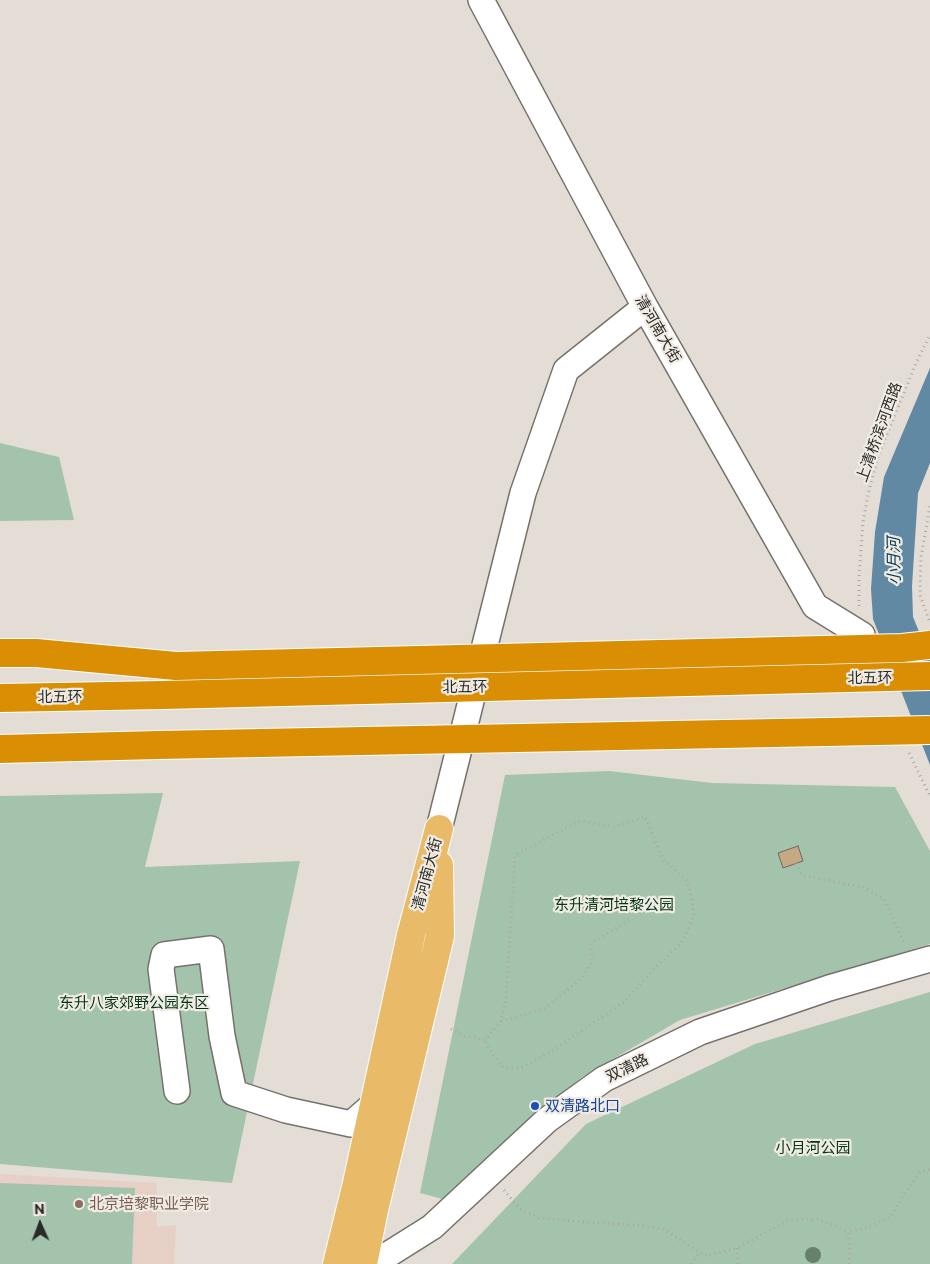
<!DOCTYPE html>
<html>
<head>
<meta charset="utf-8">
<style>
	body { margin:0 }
	#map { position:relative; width:930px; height:1264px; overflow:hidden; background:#e3ddd6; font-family:Commissioner,sans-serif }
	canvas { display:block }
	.north { position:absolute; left:15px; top:1199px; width:50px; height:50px; -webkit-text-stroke:4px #f0ebe3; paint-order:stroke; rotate:358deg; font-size:14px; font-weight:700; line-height:20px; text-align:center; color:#2c2a28 }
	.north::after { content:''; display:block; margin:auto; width:18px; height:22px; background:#2c2a28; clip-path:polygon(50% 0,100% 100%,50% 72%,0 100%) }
</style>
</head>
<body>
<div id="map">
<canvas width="930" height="1264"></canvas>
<div class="north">N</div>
</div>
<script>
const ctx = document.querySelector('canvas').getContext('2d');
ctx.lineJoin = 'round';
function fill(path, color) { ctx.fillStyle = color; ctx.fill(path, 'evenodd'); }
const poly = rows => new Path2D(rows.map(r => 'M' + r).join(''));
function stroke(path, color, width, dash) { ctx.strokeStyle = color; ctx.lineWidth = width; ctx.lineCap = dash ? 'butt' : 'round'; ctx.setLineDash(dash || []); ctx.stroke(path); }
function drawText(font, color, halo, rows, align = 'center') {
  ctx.font = font + ' Commissioner,"Noto Sans SC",sans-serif'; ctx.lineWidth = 4.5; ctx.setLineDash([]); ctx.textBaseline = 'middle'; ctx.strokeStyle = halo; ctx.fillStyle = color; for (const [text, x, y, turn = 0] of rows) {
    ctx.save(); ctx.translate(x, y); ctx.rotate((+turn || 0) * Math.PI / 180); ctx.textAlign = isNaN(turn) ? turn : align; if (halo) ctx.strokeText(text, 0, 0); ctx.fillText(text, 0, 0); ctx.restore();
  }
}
fill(poly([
	[0,1174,157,1183,157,1227,176,1225,174,1264,0,1264]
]), '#e6cfc4');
fill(poly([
	[0,443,59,457,74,520,0,521],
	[609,771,712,783,895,787,930,851,930,944,680,1020,582,1077,446,1200,420,1193,505,775],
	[163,793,145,867,300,861,232,1183,0,1164,0,796],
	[930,992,930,1264,452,1264,586,1124,755,1044],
	[0,1183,135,1188,132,1264,0,1264]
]), '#a4c3ac');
fill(poly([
	[930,368,930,463,918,493,912,586,913,617,930,658,930,765,873,619,871,589,875,532,884,477]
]), '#6189a4');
const building = poly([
	[798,846,803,861,783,868,778,853,798,846]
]);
fill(building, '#c5a984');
stroke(building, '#6d6862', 1);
const minor = poly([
	[481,0,645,307,815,606,862,635],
	[439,829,523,493,566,370,645,307],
	[177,1091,161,969,164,955,211,949,222,1036,234,1093,286,1110,351,1124,374,1104],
	[373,1264,432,1227,547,1120,604,1079,700,1032,829,988,930,959]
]);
const major = poly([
	[337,1264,357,1183,411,935,439,829],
	[363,1264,374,1210,440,936,439,865]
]);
const highway = poly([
	[0,653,36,653],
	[0,698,164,695],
	[0,749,158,745]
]);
stroke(minor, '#76726b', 28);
stroke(major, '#fff', 30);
stroke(highway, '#fff', 30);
stroke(poly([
	[859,606,859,577,863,522,869,490,878,457,916,363,930,335],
	[929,620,920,595,921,557,930,506],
	[909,753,930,796],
	[795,864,804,876,863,887,884,899,904,942],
	[501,1021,544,1009,581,979,592,962,591,943,630,920],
	[451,1029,465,1036,485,1040,501,1021,506,999,515,855,580,821,615,827,645,817,663,859,687,881,692,899,694,915,683,941,653,970,624,1002,554,1050,521,1068,504,1068,490,1050,485,1040],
	[504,1190,520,1209,539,1218,583,1222,638,1225,665,1230,706,1256,737,1248,789,1220,819,1219,848,1232],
	[737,1248,738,1264],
	[691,1264,700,1252],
	[849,1264,850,1251,848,1232,866,1228,891,1217,904,1194,920,1172,930,1169]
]), '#aca7a2', 3, [1, 4]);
stroke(minor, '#fff', 25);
stroke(major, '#e9bb68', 28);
stroke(highway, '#da8e04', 28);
const highwayBridge = poly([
	[36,653,176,666,902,648,930,645],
	[164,695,930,676],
	[158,745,930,730]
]);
stroke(highwayBridge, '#fff', 30, []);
stroke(highwayBridge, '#da8e04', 28);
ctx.fillStyle = '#67806e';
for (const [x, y] of [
	[813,1255]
]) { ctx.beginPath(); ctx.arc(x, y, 8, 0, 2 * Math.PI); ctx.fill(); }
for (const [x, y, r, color] of [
	[535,1106,5,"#1a4fb4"],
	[79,1204,5,"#8d6e63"]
]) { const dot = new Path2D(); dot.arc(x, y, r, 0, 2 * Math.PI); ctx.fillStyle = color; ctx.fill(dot); stroke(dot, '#f0ebe3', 2); }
drawText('15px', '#2c2a28', '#f0ebe3', [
	["清河南大街",658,329,60],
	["上清桥滨河西路",879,432,-70],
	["北五环",870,678,-1],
	["北五环",465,687,-1],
	["北五环",60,697,-1],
	["清河南大街",427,874,-75],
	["双清路",627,1068,-26]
]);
drawText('15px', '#023418', '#f0ebe3', [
	["东升清河培黎公园",614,905],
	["东升八家郊野公园东区",134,1003],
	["小月河公园",813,1148]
]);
drawText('15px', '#164399', '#f0ebe3', [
	["双清路北口",545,1106]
], 'left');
drawText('15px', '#785e54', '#f0ebe3', [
	["北京培黎职业学院",89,1204]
], 'left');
drawText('italic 16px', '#003854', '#f0ebe3', [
	["小月河",894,561,-91]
]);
</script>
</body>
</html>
